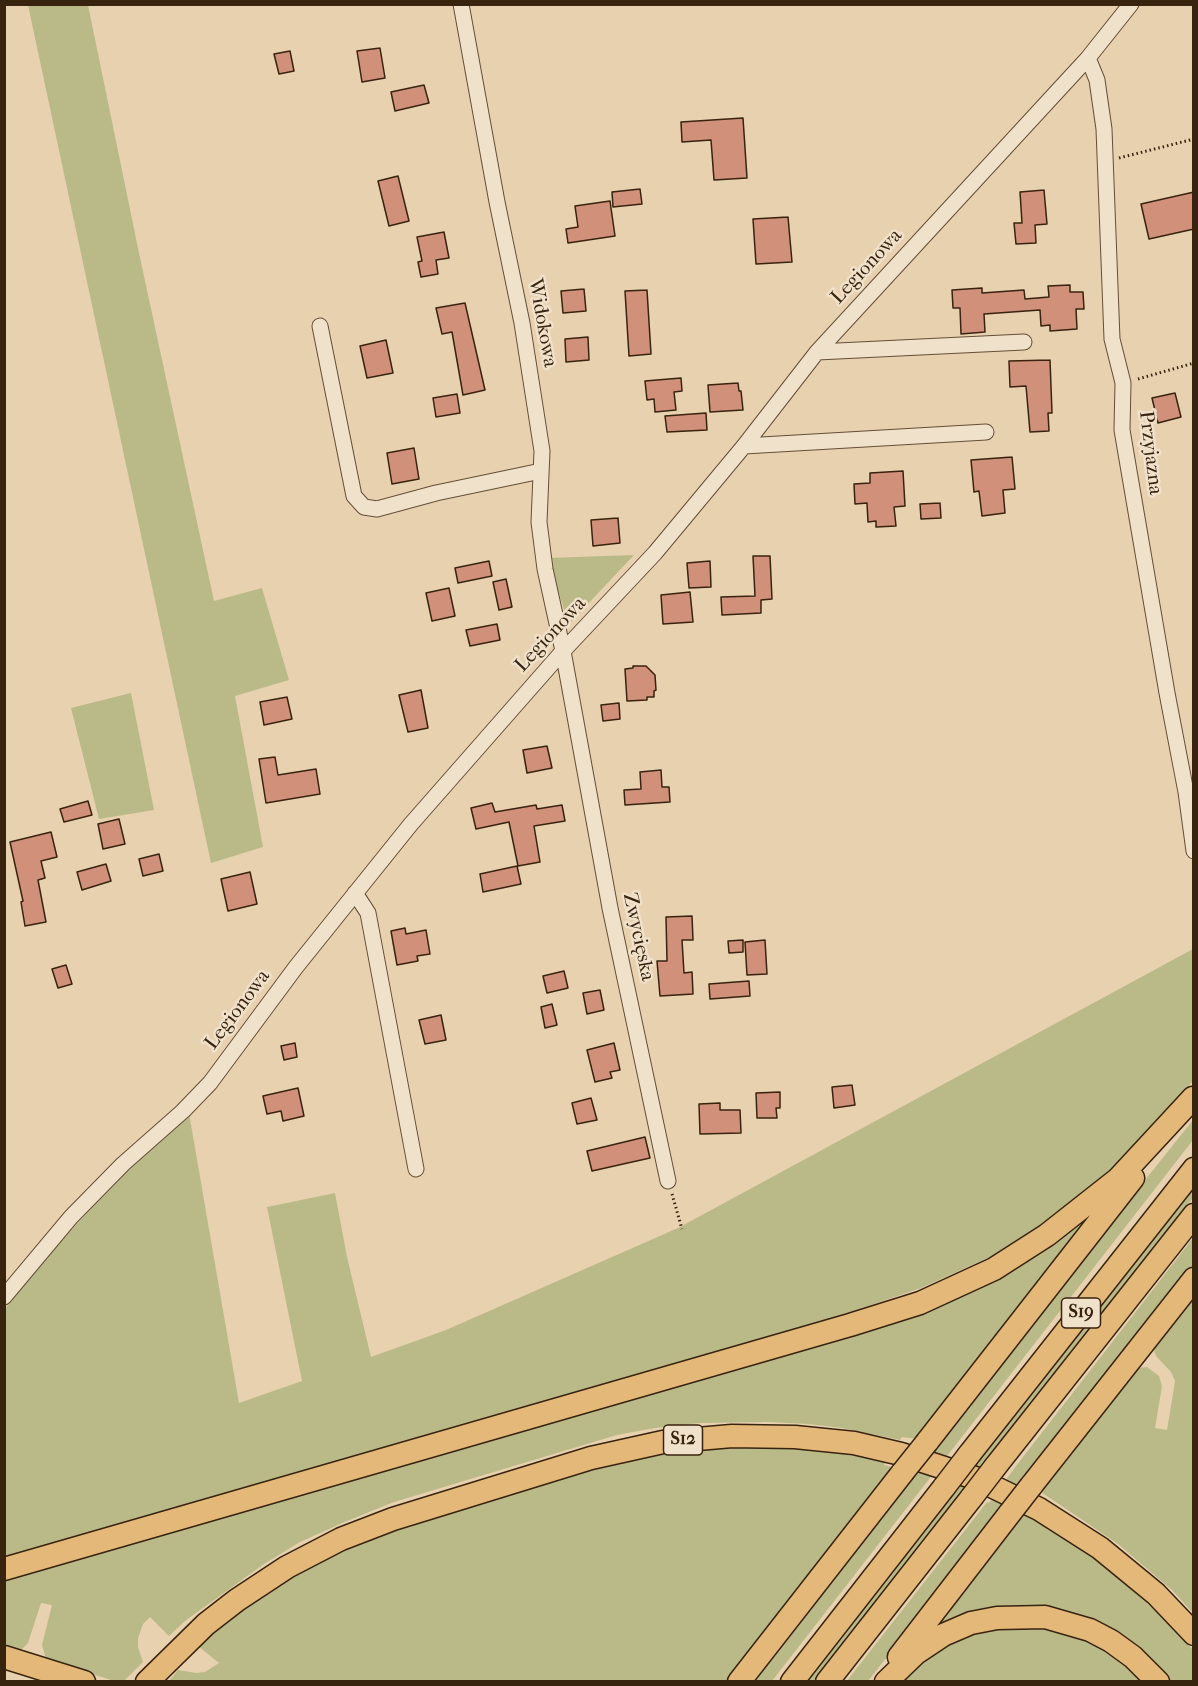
<!DOCTYPE html>
<html>
<head>
<meta charset="utf-8">
<style>
	body { margin:0 }
	#map { position:relative; width:1198px; height:1686px; overflow:hidden; background:#e8d1af; font-family:"IM FELL French Canon",serif }
	canvas { display:block }
	.frame { position:absolute; inset:0; border:6px solid #38230e; pointer-events:none }
</style>
</head>
<body>
<div id="map">
<canvas width="1198" height="1686"></canvas>
<div class="frame"></div>
</div>
<script>
const ctx = document.querySelector('canvas').getContext('2d');
ctx.lineJoin = 'round';
function fill(path, color) { ctx.fillStyle = color; ctx.fill(path, 'evenodd'); }
const poly = rows => new Path2D(rows.map(r => 'M' + r).join(''));
function stroke(path, color, width, dash) { ctx.strokeStyle = color; ctx.lineWidth = width; ctx.lineCap = dash ? 'butt' : 'round'; ctx.setLineDash(dash || []); ctx.stroke(path); }
function drawText(font, color, halo, rows, align = 'center') {
  ctx.font = font + ' "IM FELL French Canon",serif'; ctx.lineWidth = 5; ctx.setLineDash([]); ctx.textBaseline = 'middle'; ctx.strokeStyle = halo; ctx.fillStyle = color; for (const [text, x, y, turn = 0] of rows) {
    ctx.save(); ctx.translate(x, y); ctx.rotate((+turn || 0) * Math.PI / 180); ctx.textAlign = isNaN(turn) ? turn : align; if (halo) ctx.strokeText(text, 0, 0); ctx.fillText(text, 0, 0); ctx.restore();
  }
}
fill(poly([
	[28,5,88,5,139,253,214,601,262,588,289,680,235,696,263,847,211,863],
	[634,555,569,624,547,558],
	[131,693,154,810,99,819,71,708],
	[1193,949,1193,1081,1117,1164,1052,1217,992,1256,921,1288,830,1319,705,1356,466,1423,72,1540,5,1557,4,1310,41,1263,119,1178,189,1113,239,1403,302,1381,267,1207,335,1193,347,1257,371,1357,446,1330,678,1228],
	[1193,1120,1193,1140,772,1681,747,1682,896,1492],
	[1193,1181,1193,1198,1163,1237,1071,1351,995,1452,813,1681,803,1682],
	[1102,1206,918,1439,902,1437,900,1440,842,1428,808,1424,769,1422,699,1423,655,1428,617,1435,394,1502,347,1521,300,1542,264,1564,185,1621,169,1636,150,1617,143,1624,138,1638,138,1647,143,1662,124,1681,114,1681,46,1659,42,1645,52,1605,41,1603,28,1643,22,1649,20,1650,5,1646,4,1574,868,1328],
	[1193,1238,1193,1266,1003,1509,868,1681,846,1682,987,1502,989,1503,1016,1466],
	[1193,1295,1193,1613,1172,1590,1118,1544,1041,1492,1137,1368,1147,1367,1159,1376,1162,1386,1155,1428,1167,1430,1175,1381,1171,1372,1156,1356,1153,1347],
	[777,1446,858,1454,885,1462,884,1465,896,1468,728,1681,168,1682,178,1670,196,1673,205,1672,219,1663,198,1646,218,1627,274,1587,339,1552,380,1535,483,1501,621,1461,659,1453,695,1449],
	[1025,1513,1100,1562,1166,1620,1193,1650,1193,1681,1165,1681,1099,1626,928,1631],
	[1024,1627,1060,1632,1092,1642,1120,1659,1144,1682,900,1682,916,1665,940,1650,962,1640,987,1630]
]), '#baba88');
const building = poly([
	[380,48,385,78,362,82,357,51,380,48],
	[290,51,294,71,279,74,274,54,290,51],
	[424,85,429,103,395,111,391,92,424,85],
	[743,118,747,178,714,180,711,140,682,142,681,122,743,118],
	[398,176,409,221,389,226,378,181,398,176],
	[640,189,642,204,613,207,612,192,640,189],
	[1044,190,1047,224,1035,225,1036,243,1016,244,1014,223,1022,223,1020,192,1044,190],
	[1194,192,1194,229,1149,239,1141,204,1194,192],
	[610,201,615,236,568,243,566,229,578,227,575,206,610,201],
	[788,217,792,262,756,264,753,219,788,217],
	[444,232,449,258,436,260,438,274,421,277,418,262,422,261,417,237,444,232],
	[1070,285,1070,292,1083,292,1084,309,1076,309,1077,329,1050,331,1050,325,1041,326,1040,310,984,314,985,332,961,334,960,308,953,308,952,290,982,288,982,293,1024,290,1025,299,1049,297,1048,286,1070,285],
	[584,289,586,311,563,313,561,291,584,289],
	[647,290,651,354,629,356,625,291,647,290],
	[465,303,485,390,463,395,452,332,442,334,436,308,465,303],
	[588,337,589,360,566,362,565,339,588,337],
	[386,340,393,373,367,378,360,346,386,340],
	[1050,360,1052,413,1048,413,1049,431,1030,432,1026,386,1010,387,1009,361,1050,360],
	[681,378,682,391,674,392,676,410,655,412,654,399,647,400,645,381,681,378],
	[738,383,739,391,741,391,743,410,710,412,708,385,738,383],
	[1175,393,1181,417,1158,423,1152,398,1175,393],
	[457,394,460,413,436,417,433,398,457,394],
	[706,413,707,430,667,432,665,416,706,413],
	[414,448,419,479,392,484,387,453,414,448],
	[1012,457,1015,489,1003,490,1005,513,982,516,979,491,974,492,971,460,1012,457],
	[903,471,905,506,894,507,896,526,876,527,876,521,868,522,867,503,855,504,854,484,870,483,870,473,903,471],
	[940,503,941,518,921,519,920,504,940,503],
	[618,518,620,543,593,546,591,520,618,518],
	[753,556,770,556,772,599,761,600,761,613,722,615,721,597,755,596,753,556],
	[489,561,492,576,458,583,455,568,489,561],
	[710,561,711,587,689,588,687,563,710,561],
	[506,579,512,607,499,610,493,582,506,579],
	[449,588,455,616,432,621,426,593,449,588],
	[690,592,693,622,663,624,661,595,690,592],
	[497,624,500,640,470,646,466,630,497,624],
	[633,666,646,666,655,675,656,690,654,691,654,697,647,697,647,700,627,701,625,669,633,668,633,666],
	[421,690,428,728,408,732,399,695,421,690],
	[287,697,292,719,264,725,260,702,287,697],
	[619,703,620,719,603,721,601,705,619,703],
	[547,746,552,768,527,773,523,750,547,746],
	[275,757,278,775,316,769,320,794,266,803,259,759,275,757],
	[661,770,662,787,669,787,670,802,625,805,624,790,641,789,640,772,661,770],
	[88,801,92,815,64,822,60,809,88,801],
	[492,803,495,812,536,805,537,809,562,805,565,821,534,826,540,862,518,866,509,822,476,829,471,808,492,803],
	[119,819,125,844,103,849,98,824,119,819],
	[51,832,57,857,41,861,45,878,38,880,46,922,25,926,21,902,23,901,10,842,51,832],
	[159,854,163,871,143,876,139,859,159,854],
	[106,864,111,881,82,890,77,872,106,864],
	[517,866,521,884,483,892,480,874,517,866],
	[250,872,257,904,228,911,221,879,250,872],
	[692,916,693,940,682,940,684,973,692,972,693,994,660,996,657,961,667,961,666,917,692,916],
	[405,928,406,934,426,930,430,954,417,956,418,961,397,965,391,931,405,928],
	[743,940,743,952,729,953,728,941,743,940],
	[765,940,767,974,747,975,745,942,765,940],
	[66,965,72,984,58,988,52,969,66,965],
	[564,971,568,988,547,993,543,976,564,971],
	[749,981,750,996,710,999,709,984,749,981],
	[600,990,604,1010,587,1014,583,993,600,990],
	[552,1004,557,1025,545,1028,541,1007,552,1004],
	[441,1015,446,1040,425,1044,419,1020,441,1015],
	[295,1043,297,1057,284,1060,281,1046,295,1043],
	[614,1043,620,1070,610,1072,612,1078,595,1082,587,1050,614,1043],
	[852,1085,855,1105,834,1108,832,1087,852,1085],
	[298,1088,304,1116,283,1121,281,1111,267,1114,263,1096,298,1088],
	[780,1092,780,1108,776,1108,777,1118,757,1118,756,1093,780,1092],
	[591,1098,597,1120,577,1124,572,1103,591,1098],
	[720,1103,720,1110,740,1110,741,1133,700,1134,699,1104,720,1103],
	[645,1137,650,1158,592,1171,587,1151,645,1137]
]);
fill(building, '#d1907a');
stroke(building, '#38230e', 1.5);
const minor = poly([
	[461,4,497,202,522,323,542,451,539,522,545,569,563,651,610,908,668,1181],
	[1088,58,1097,80,1104,129,1112,339,1123,383,1122,430,1167,693,1186,792,1194,851],
	[320,326,354,496,364,507,377,509,436,493,541,471],
	[817,352,1024,342],
	[744,446,986,432],
	[355,893,368,913,416,1169],
	[4,1297,71,1217,123,1164,183,1111,210,1083,296,967,411,824,563,651,655,553,744,446,817,352,1088,58,1131,4]
]);
const highway = poly([
	[927,1442,1133,1178],
	[968,1456,1194,1169],
	[995,1467,1194,1215],
	[1031,1486,1194,1279],
	[4,1569,850,1325,920,1303,994,1269,1047,1235,1118,1179,1193,1098],
	[4,1657,84,1682],
	[899,1657,1010,1513],
	[147,1682,206,1624,237,1600,287,1567,341,1539,393,1519,591,1458,663,1442,732,1436,795,1437,854,1443,901,1454,975,1478,1039,1509,1100,1548,1156,1594,1194,1634],
	[739,1682,903,1472],
	[792,1682,945,1486],
	[827,1682,972,1497],
	[886,1682,916,1653,943,1635,971,1623,997,1618,1045,1617,1090,1630,1111,1641,1133,1657,1158,1682]
]);
stroke(minor, '#644e36', 17);
stroke(highway, '#38230e', 25);
stroke(poly([
	[1119,158,1194,139],
	[1138,379,1194,363],
	[672,1194,682,1229]
]), '#38230e', 3, [1.5, 3]);
stroke(minor, '#f0e1cb', 15);
stroke(highway, '#e4b878', 22);
const highwayBridge = poly([
	[903,1472,927,1442],
	[945,1486,968,1456],
	[972,1497,995,1467],
	[1010,1513,1031,1486]
]);
stroke(highwayBridge, '#38230e', 25, []);
stroke(highwayBridge, '#e4b878', 22);
for (const [x, y, w] of [
	[1081,1313,39],
	[683,1440,39]
]) { const box = new Path2D(); box.roundRect(x - w / 2, y - 15, w, 30, 4.5); ctx.fillStyle = '#f0e1cb'; ctx.fill(box); stroke(box, '#38230e', 1.5); }
drawText('bold 18px', '#38230e', null, [
	["S19",1081,1313],
	["S12",683,1440]
]);
drawText('20px', '#38230e', '#f0e1cb', [
	["Legionowa",867,267,-47],
	["Widokowa",542,323,80],
	["Przyjazna",1150,453,83],
	["Legionowa",551,635,-47],
	["Zwycięska",638,937,78],
	["Legionowa",238,1010,-53]
]);
</script>
</body>
</html>
